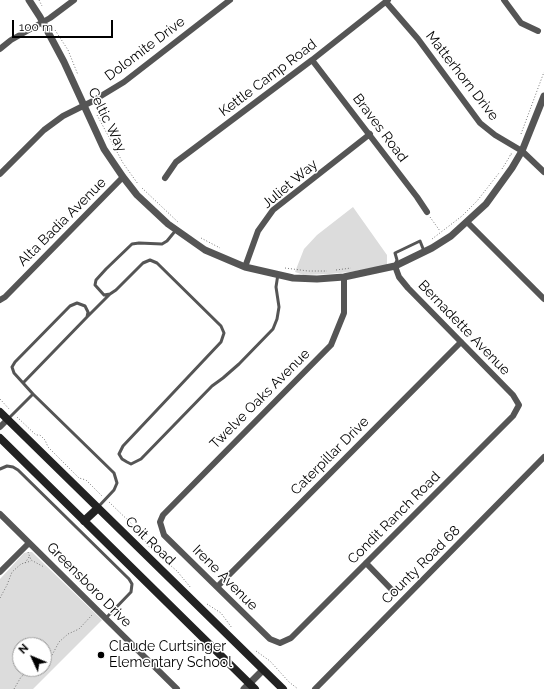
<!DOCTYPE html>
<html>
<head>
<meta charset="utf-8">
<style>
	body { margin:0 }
	#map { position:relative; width:544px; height:689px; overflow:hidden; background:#fff; font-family:Raleway,sans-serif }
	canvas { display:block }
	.north { position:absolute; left:12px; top:637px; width:40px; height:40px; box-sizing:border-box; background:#fff; border:1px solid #999; border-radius:50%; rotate:314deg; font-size:11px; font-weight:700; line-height:16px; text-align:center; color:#000 }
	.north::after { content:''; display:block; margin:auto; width:14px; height:18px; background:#000; clip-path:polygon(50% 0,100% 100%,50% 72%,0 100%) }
	.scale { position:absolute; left:12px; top:20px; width:101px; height:18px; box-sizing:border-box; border:2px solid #000; border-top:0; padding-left:5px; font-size:12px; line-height:14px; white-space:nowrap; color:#000; -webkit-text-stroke:3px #fff; paint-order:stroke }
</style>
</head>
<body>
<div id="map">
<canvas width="544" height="689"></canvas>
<div class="north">N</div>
<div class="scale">100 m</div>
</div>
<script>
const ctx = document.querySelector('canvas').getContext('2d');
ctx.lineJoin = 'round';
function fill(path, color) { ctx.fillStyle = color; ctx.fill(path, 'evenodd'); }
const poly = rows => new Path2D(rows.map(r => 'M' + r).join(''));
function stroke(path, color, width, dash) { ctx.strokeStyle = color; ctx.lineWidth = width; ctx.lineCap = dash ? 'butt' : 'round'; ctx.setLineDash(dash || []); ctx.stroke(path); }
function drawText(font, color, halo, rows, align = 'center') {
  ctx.font = font + ' Raleway,sans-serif'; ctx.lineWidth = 3; ctx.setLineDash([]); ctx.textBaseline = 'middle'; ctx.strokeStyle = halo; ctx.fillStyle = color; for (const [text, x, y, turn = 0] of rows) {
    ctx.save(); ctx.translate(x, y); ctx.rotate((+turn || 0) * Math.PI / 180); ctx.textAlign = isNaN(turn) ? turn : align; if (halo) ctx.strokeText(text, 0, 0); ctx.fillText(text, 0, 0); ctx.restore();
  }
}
fill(poly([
	[353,207,387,255,387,265,350,272,329,274,304,275,295,272,304,249,317,235],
	[29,552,32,552,102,620,33,689,0,689,0,579,24,553],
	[20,645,44,645,44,669,20,669]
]), '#dcdcdc');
stroke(poly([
	[39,0,42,6],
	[55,30,68,50,78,75],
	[97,115,123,163,138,184],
	[521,134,544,72],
	[502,169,510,156,510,154,512,154],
	[142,188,179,223],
	[430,217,440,231],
	[201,238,220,248],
	[432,239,462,216,477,201,499,173],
	[285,268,308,271,327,271],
	[336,270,351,268],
	[0,399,10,410],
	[17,417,36,435,40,435,45,440,48,447,79,478,86,480,102,496],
	[109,502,138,530,150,548,177,571,191,588],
	[28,552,31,560,44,567],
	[25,563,29,557],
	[0,598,7,585,12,572,21,564,31,561],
	[207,604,221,613,232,628],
	[256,651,270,661,289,682,298,689],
	[44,664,51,657,59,642,68,634,79,629,92,615],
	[14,689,21,677,28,671,33,669]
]), '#777', 1, [1, 2]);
stroke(poly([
	[176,230,167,241,162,244,139,243,132,244,106,269,96,280,95,285,104,295,110,294,116,290,143,263,150,260,157,263,221,326,224,333,221,342,123,446,119,454,122,459,127,462,131,464,141,459,212,386,223,378,239,364,273,329,277,319,279,307,276,287,278,274],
	[395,265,397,260,395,253,420,241,424,251],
	[87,317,110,294],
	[23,383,87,317,88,312,85,306,77,303,70,306,15,362,12,367,14,373,33,394],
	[8,419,33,394,114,473,117,483,114,490,99,506],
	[0,469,7,466,13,467,18,470,129,579,132,584,131,592,106,618]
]), '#555', 3);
stroke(poly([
	[504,0,521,23,538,31],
	[386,2,418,39,480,123,495,135,522,151,544,172],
	[0,49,11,40,50,18,74,0],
	[312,60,417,197,427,212],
	[0,174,44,130,63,116,91,102,124,82,230,0],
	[165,178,176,162,312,60,388,0],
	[467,222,544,299],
	[245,267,258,231,273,210,370,134],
	[344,277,344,313,331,345,163,515,160,522,164,535,270,639,280,643,291,638,513,416,519,405,513,395,408,288,399,277,395,266],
	[0,300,5,297,123,177],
	[0,427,8,419],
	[0,514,177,689],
	[366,563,393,591],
	[0,572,29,543],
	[217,587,461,342],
	[315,689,544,457]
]), '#555', 6);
stroke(poly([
	[29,0,40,17,64,62,104,149,123,177,137,195,168,224,205,250,245,267,293,278,317,279,344,277,395,266,432,248,451,236,486,204,512,168,522,151,544,96],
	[244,689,263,670]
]), '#555', 7);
stroke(poly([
	[0,412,283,689],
	[0,438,255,689],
	[84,521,98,508]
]), '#222', 8);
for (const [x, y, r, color] of [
	[101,655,4,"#000"]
]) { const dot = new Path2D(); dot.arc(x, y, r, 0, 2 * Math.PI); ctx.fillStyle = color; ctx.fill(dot); stroke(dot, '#fff', 1.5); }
drawText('14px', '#000', '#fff', [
	["Dolomite Drive",145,49,-37],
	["Matterhorn Drive",462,76,52],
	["Kettle Camp Road",268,78,-37],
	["Celtic Way",107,120,64],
	["Braves Road",380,128,53],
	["Juliet Way",290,184,-40],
	["Alta Badia Avenue",62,222,-45],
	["Bernadette Avenue",464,328,46],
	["Twelve Oaks Avenue",260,399,-45],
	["Caterpillar Drive",330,456,-45],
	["Condit Ranch Road",394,518,-45],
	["Coit Road",150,541,44],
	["County Road 68",421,565,-45],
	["Irene Avenue",225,578,45],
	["Greensboro Drive",89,585,45]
]);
drawText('14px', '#000', '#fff', [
	["Claude Curtsinger",109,647],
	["Elementary School",109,663]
], 'left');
</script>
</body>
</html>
